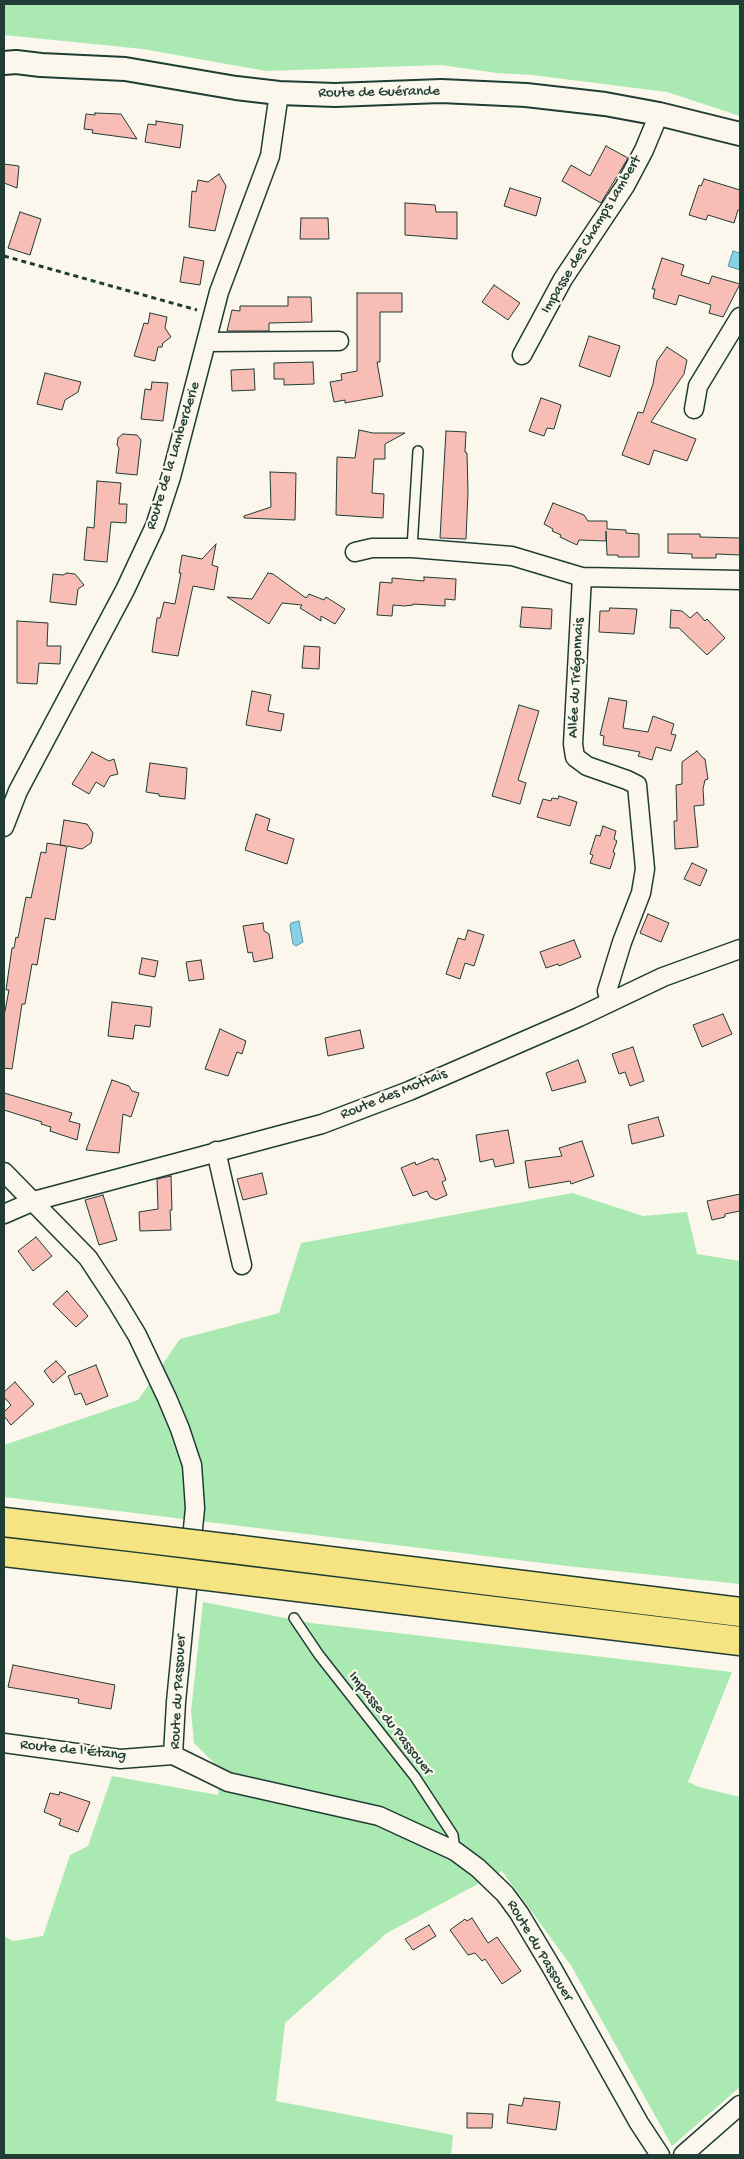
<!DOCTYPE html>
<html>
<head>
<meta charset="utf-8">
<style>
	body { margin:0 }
	#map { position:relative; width:744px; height:2159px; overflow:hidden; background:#fbf7ec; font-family:"Gochi Hand",sans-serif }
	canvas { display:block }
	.frame { position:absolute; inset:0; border:5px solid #1f3d34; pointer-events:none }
</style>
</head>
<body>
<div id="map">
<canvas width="744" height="2159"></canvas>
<div class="frame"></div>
</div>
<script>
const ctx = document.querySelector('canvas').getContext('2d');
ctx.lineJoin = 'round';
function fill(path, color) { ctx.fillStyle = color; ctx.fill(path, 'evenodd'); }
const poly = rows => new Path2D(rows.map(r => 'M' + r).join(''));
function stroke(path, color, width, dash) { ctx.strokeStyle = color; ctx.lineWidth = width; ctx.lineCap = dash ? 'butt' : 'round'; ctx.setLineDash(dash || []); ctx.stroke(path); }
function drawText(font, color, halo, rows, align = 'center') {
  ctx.font = font + ' "Gochi Hand",sans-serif'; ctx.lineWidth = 4.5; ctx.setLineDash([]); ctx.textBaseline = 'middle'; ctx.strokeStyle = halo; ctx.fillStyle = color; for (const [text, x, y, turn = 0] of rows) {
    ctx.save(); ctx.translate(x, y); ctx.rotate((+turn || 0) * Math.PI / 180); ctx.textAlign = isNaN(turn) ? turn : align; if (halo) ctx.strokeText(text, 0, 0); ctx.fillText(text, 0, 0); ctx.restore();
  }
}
fill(poly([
	[4,4,740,4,740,116,667,92,532,75,497,73,441,65,266,71,143,49,4,35],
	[572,1193,643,1216,687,1212,697,1254,740,1261,740,1584,567,1566,4,1497,4,1445,138,1400,180,1339,279,1313,301,1243],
	[203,1602,311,1623,732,1672,688,1782,699,1787,740,1797,740,2087,672,2146,572,1967,502,1871,387,1933,285,2023,276,2101,453,2135,451,2155,4,2155,4,1936,13,1941,43,1936,70,1855,88,1846,112,1776,218,1795,220,1769,194,1743,191,1711]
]), '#aaeab2');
const water = poly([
	[733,251,740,253,740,270,728,266,733,251],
	[299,921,303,942,296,946,293,944,290,926,291,923,299,921]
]);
fill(water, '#87d1e7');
stroke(water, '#5d969f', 1);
const building = poly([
	[95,113,121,114,137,139,92,133,93,130,84,129,86,114,95,115,95,113],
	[156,121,183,125,180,148,145,142,148,124,156,125,156,121],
	[606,146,628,158,601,203,562,181,571,165,590,176,606,146],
	[4,164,19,166,17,188,4,183,4,164],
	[219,174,226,186,215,231,189,227,192,191,196,192,198,180,208,182,219,174],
	[704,179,740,190,740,210,738,210,734,223,708,215,706,220,689,215,699,185,701,186,704,179],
	[510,188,541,198,536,216,504,206,510,188],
	[405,203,435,205,436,212,457,212,457,239,405,235,405,203],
	[20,212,41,219,30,255,8,248,20,212],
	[301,218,328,218,329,239,300,239,301,218],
	[184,257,204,261,200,285,180,282,184,257],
	[662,258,684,265,681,275,709,284,712,276,740,284,723,317,709,313,711,305,679,295,676,305,653,298,655,289,652,289,662,258],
	[494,285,520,303,508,320,482,302,494,285],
	[357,293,402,293,402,312,380,312,380,362,377,362,383,396,345,403,345,400,334,402,330,382,342,380,341,374,357,371,357,293],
	[288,297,311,297,312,322,269,323,269,331,227,331,232,310,240,311,240,306,288,306,288,297],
	[150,313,167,317,165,328,171,337,163,343,162,347,158,347,155,361,134,356,144,323,148,324,150,313],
	[589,336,620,346,610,377,579,366,589,336],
	[667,347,687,360,684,374,651,422,696,439,687,461,654,450,649,465,622,455,638,412,643,413,653,384,657,361,667,347],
	[313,362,314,384,284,385,284,379,274,379,274,363,313,362],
	[254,369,255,390,232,391,231,370,254,369],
	[45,373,81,382,78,392,65,400,62,410,37,404,45,373],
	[152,382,168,383,163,421,141,419,145,389,151,390,152,382],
	[541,398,561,405,554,429,547,428,544,436,529,431,541,398],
	[359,430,373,433,405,433,385,444,385,459,374,459,372,493,384,494,383,518,336,515,337,457,355,458,359,430],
	[446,431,466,432,465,452,467,453,468,492,466,539,440,538,446,431],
	[123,434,137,435,141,440,137,475,116,473,119,448,117,445,118,438,123,434],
	[270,472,296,473,295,520,244,518,244,516,271,507,270,472],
	[97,481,121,483,119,504,127,504,126,523,111,522,107,562,84,560,87,527,94,528,97,481],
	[553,503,584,515,588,521,607,521,607,529,626,530,626,533,639,534,639,557,618,557,618,555,607,555,606,531,606,541,579,540,577,545,560,537,561,535,552,531,553,529,544,524,553,503],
	[668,534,700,534,700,537,740,538,740,555,716,554,716,558,692,558,692,554,668,553,668,534],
	[216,544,212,565,218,567,214,590,193,586,178,656,152,652,157,618,160,618,164,602,175,604,181,573,179,573,182,555,202,559,216,544],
	[67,573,75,574,84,585,78,589,76,605,50,602,53,574,63,575,67,573],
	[268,573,273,574,306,598,309,594,324,600,326,597,345,609,335,624,321,616,321,621,300,608,302,605,282,603,269,624,227,597,252,599,268,573],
	[424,577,456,579,455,600,445,599,445,606,413,604,413,605,404,606,393,605,392,616,377,615,380,582,392,583,392,578,424,581,424,577],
	[522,607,552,609,551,629,520,627,522,607],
	[610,608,637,609,634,634,599,632,600,611,609,611,610,608],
	[671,610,682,611,690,618,697,612,705,621,707,619,725,638,707,655,679,628,670,628,671,610],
	[17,621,48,623,47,646,61,646,60,664,39,663,37,684,17,683,17,621],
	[304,646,320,647,319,669,302,668,304,646],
	[252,691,271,695,268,711,284,714,281,731,246,725,252,691],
	[609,698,627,701,623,728,648,732,653,716,674,724,671,734,676,735,671,751,656,747,652,760,638,756,640,752,603,745,604,736,600,735,609,698],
	[519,705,539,711,518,780,526,783,520,804,492,796,519,705],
	[697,751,703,758,705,759,708,779,705,780,703,789,704,805,694,806,698,847,675,849,674,821,677,821,676,785,682,784,682,762,697,751],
	[92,752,109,761,114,759,118,774,110,776,104,787,96,782,89,794,72,784,92,752],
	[150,763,187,768,185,799,159,796,159,794,146,792,150,763],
	[559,796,577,802,570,826,537,817,543,799,551,801,552,798,558,799,559,796],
	[256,814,270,819,267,830,294,839,287,864,245,850,256,814],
	[64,820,87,824,93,833,91,843,82,849,67,846,55,920,45,918,37,965,32,964,25,1004,22,1004,12,1069,4,1068,4,1016,9,990,6,990,12,948,14,948,16,937,18,938,26,897,31,898,41,852,46,853,47,843,66,846,60,845,64,820],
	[603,826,616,831,614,839,617,841,613,852,615,853,610,869,590,863,593,855,590,854,596,835,600,836,603,826],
	[692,863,707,870,700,886,684,879,692,863],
	[648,914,669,923,661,942,640,933,648,914],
	[263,923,264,931,269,934,273,958,254,962,252,952,248,953,243,926,263,923],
	[468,930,484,935,474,966,465,963,460,979,446,974,458,938,465,940,468,930],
	[574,940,581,957,559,966,558,964,546,968,540,952,574,940],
	[142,958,158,961,155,977,139,974,142,958],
	[201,960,204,979,189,981,186,962,201,960],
	[112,1002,152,1007,150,1027,135,1025,133,1039,108,1036,112,1002],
	[723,1014,732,1034,702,1047,693,1025,723,1014],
	[220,1029,246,1041,242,1054,237,1052,228,1076,205,1069,220,1029],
	[360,1030,364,1048,328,1056,325,1038,360,1030],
	[633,1047,644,1081,630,1086,625,1072,619,1074,612,1054,633,1047],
	[578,1060,586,1082,552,1091,546,1073,578,1060],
	[112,1080,129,1086,132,1091,139,1093,131,1117,123,1114,119,1153,86,1150,112,1080],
	[4,1093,72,1113,69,1121,80,1124,77,1140,50,1131,51,1127,41,1124,42,1122,4,1110,4,1093],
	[658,1117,664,1136,632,1144,628,1125,658,1117],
	[508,1130,514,1163,495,1167,493,1159,480,1162,476,1135,508,1130],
	[582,1141,594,1176,571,1184,570,1181,529,1188,525,1161,562,1156,559,1148,582,1141],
	[433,1158,434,1160,438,1159,446,1180,442,1182,447,1195,436,1200,430,1197,427,1191,413,1196,401,1168,415,1162,416,1165,433,1158],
	[262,1173,267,1194,243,1200,237,1179,262,1173],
	[171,1176,172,1210,170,1210,171,1230,140,1231,139,1212,158,1209,157,1179,171,1176],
	[740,1194,740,1211,725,1214,725,1217,712,1220,707,1201,740,1194],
	[103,1195,117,1240,99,1245,85,1200,103,1195],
	[36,1237,52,1256,33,1271,18,1251,36,1237],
	[67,1291,88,1316,76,1327,53,1304,67,1291],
	[56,1361,66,1372,53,1383,44,1371,56,1361],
	[96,1365,108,1396,86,1405,81,1393,75,1395,68,1376,96,1365],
	[15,1382,34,1404,11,1425,4,1416,4,1412,11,1405,4,1397,4,1392,15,1382],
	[13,1665,115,1685,111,1709,78,1703,79,1699,8,1687,13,1665],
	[60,1792,90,1802,78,1832,59,1825,61,1819,44,1812,50,1793,59,1795,60,1792],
	[472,1918,488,1943,497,1937,521,1971,502,1984,485,1959,482,1961,475,1953,468,1955,450,1930,465,1919,467,1921,472,1918],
	[429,1925,436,1936,413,1950,405,1939,429,1925],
	[524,2098,560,2102,556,2130,507,2123,509,2104,522,2106,524,2098],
	[467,2113,493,2114,492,2128,467,2128,467,2113]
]);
fill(building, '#f8bdb4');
stroke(building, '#1f3d34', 1);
const service = poly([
	[412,548,418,451],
	[294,1618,319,1655,415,1777,453,1835,455,1851]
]);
const minor = poly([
	[206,342,339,341],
	[522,355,563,279,625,186,644,150,659,114],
	[694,409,698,386,740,317],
	[355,552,372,548,412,548,512,556,582,577,740,580],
	[582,577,573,744,575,757,587,766,627,780,637,785,645,869,641,893,622,942,607,991,610,1002],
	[4,827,18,791,125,590,155,526,171,477,219,292,270,156,279,93],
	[216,1151,242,1265],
	[4,1172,88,1258,117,1302,137,1335,167,1398,180,1429,192,1465,195,1508,176,1702,173,1755],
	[4,1214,34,1201,322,1124,409,1091,579,1017,663,977,740,949],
	[4,1743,120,1759,173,1755],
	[173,1755,228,1782,379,1816,455,1851,478,1868,505,1894,519,1913,552,1968,639,2123,660,2155],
	[683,2155,740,2105]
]);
const tertiary = poly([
	[4,63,16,62,41,65,125,69,236,88,279,93,335,95,441,91,526,95,605,104,659,114,740,134]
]);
const trunk = poly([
	[4,1522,149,1539],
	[233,1549,740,1612],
	[4,1552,143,1568],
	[232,1579,740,1641]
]);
stroke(service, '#1f3d34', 12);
stroke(minor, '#1f3d34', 21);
stroke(tertiary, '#1f3d34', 26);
stroke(trunk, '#1f3d34', 31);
stroke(poly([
	[4,256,197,310]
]), '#1f3d34', 3, [5, 4]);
stroke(service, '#fbf7ec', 9);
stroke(minor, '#fbf7ec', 18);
stroke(tertiary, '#fbf7ec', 22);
stroke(trunk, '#f6e381', 28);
const trunkBridge = poly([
	[149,1539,233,1549],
	[143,1568,232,1579]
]);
stroke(trunkBridge, '#1f3d34', 31, []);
stroke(trunkBridge, '#f6e381', 28);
drawText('15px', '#1f3d34', '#fbf7ec', [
	["Route de Guérande",379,93,-1],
	["Impasse des Champs Lambert",592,235,-59],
	["Route de la Lamberderie",174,456,-73],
	["Allée du Trégonnais",577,678,-87],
	["Route des Mottais",394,1095,-22],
	["Route du Passouer",179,1692,-87],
	["Impasse du Passouer",390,1724,52],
	["Route de l'Étang",73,1751,6],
	["Route du Passouer",539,1951,59]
]);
</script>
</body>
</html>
